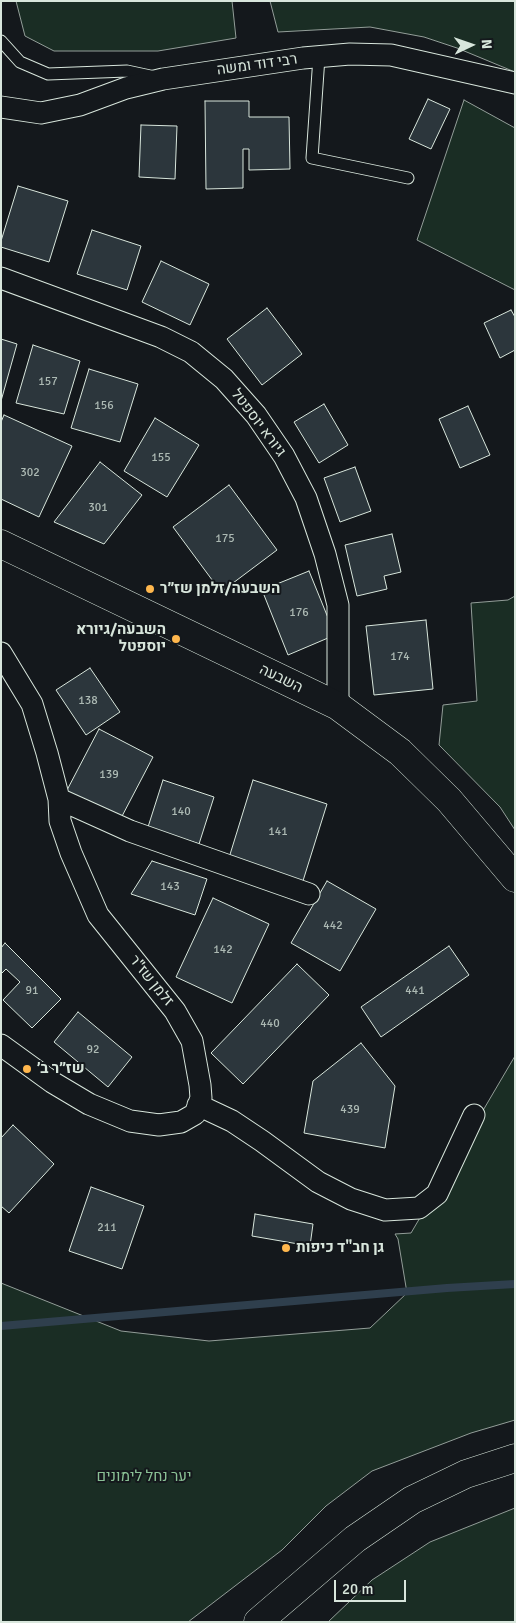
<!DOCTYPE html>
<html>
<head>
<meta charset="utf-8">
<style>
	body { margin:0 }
	#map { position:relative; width:516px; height:1623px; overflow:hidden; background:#14181c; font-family:Signika,sans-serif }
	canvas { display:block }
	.frame { position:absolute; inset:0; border:2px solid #d8e6dc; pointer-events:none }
	.north { position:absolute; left:446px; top:20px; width:50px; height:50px; -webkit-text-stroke:4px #14181c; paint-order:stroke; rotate:87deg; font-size:14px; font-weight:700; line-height:20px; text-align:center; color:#d8e6dc }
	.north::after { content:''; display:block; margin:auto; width:18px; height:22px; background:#d8e6dc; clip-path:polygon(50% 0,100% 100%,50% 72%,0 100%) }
	.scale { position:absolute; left:334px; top:1580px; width:72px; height:22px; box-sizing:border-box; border:2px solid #d8e6dc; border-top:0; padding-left:6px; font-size:15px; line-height:18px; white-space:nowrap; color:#d8e6dc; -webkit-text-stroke:4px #14181c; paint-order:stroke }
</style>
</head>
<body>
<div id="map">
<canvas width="516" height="1623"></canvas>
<div class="frame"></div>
<div class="north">N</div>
<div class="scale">20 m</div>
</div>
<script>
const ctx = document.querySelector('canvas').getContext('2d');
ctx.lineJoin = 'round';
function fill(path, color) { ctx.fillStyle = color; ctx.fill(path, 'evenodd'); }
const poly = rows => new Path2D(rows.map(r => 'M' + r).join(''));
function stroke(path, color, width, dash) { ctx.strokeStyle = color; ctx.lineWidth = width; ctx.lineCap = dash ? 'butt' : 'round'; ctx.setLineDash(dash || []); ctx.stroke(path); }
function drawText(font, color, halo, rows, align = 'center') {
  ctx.font = font + ' Signika,Heebo,sans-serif'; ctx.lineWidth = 4; ctx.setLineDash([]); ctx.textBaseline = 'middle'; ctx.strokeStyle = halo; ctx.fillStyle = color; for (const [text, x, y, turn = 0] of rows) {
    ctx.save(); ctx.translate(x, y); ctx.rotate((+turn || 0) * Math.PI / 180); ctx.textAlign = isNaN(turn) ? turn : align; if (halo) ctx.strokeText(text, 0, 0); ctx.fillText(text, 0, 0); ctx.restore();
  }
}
const green = poly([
	[16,1,232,1,236,38,158,51,54,51,25,36,16,1],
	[270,1,515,1,515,72,457,48,424,37,370,27,278,32,270,1],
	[464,100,515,128,515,290,417,240,464,100],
	[515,596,515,830,500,807,439,745,443,705,477,701,471,603,508,600,515,596],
	[515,1056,515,1420,471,1433,372,1471,326,1506,282,1550,188,1622,1,1622,1,1283,121,1331,209,1341,370,1328,407,1293,398,1239,395,1234,411,1233,515,1056],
	[515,1508,515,1622,328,1622,372,1580,430,1542,515,1508]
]);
fill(green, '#1a2d24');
stroke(green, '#939e99', 1);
stroke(poly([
	[1,1326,447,1288,515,1284]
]), '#2f3f4d', 8);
const building = poly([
	[428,99,450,109,431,149,409,139,428,99],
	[205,101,249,101,249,117,289,117,290,169,249,170,249,149,243,149,243,188,206,189,205,101],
	[141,125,177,126,175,179,139,177,141,125],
	[18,186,68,201,49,262,1,247,1,241,18,186],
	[92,230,141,246,127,290,77,274,92,230],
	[161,261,209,284,190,325,142,302,161,261],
	[267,308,302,354,262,385,227,339,267,308],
	[511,310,515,317,515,350,500,358,484,323,511,310],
	[1,339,17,344,1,401,1,339],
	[33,345,80,361,64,414,16,403,33,345],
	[89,369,138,384,120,442,71,428,89,369],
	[324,404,348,445,319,463,294,422,324,404],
	[468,406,490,455,460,468,439,419,468,406],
	[4,415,72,446,39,517,1,499,1,422,4,415],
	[155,418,199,445,167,497,124,471,155,418],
	[100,462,142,495,104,544,54,522,100,462],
	[355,467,371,511,340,522,324,478,355,467],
	[229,485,277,550,221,592,173,527,229,485],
	[392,534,401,572,384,576,387,589,357,596,345,545,392,534],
	[309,571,335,635,288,655,262,590,309,571],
	[426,620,433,689,374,695,366,626,426,620],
	[90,668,120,712,86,735,56,690,90,668],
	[99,729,153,757,120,820,66,792,99,729],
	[163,780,214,797,199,844,148,827,163,780],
	[253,780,327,804,302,884,228,861,253,780],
	[152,861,207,879,195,915,131,894,152,861],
	[327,881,376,909,340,971,291,943,327,881],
	[213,898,269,924,232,1003,176,977,213,898],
	[5,943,61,999,32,1028,3,1000,20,982,6,969,1,974,1,948,5,943],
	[449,946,469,975,381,1037,361,1007,449,946],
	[297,964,329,995,243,1084,211,1053,297,964],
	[78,1012,132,1057,108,1087,54,1042,78,1012],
	[361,1043,395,1086,385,1148,304,1133,313,1081,361,1043],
	[13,1125,54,1164,9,1213,1,1206,1,1138,13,1125],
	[91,1187,144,1206,122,1269,69,1251,91,1187],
	[255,1214,313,1224,310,1246,252,1236,255,1214]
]);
fill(building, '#2c363c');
stroke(building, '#d8e6dc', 1);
const service = poly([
	[1,41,20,62,48,74,127,71,155,77],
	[319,57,312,158,408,178]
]);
const minor = poly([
	[1,107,41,113,80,105,126,88,163,79,303,58,350,54,391,55,515,83],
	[1,278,161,337,191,352,224,379,256,415,284,456,306,498,325,554,338,605,338,706],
	[1,653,32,704,47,753,59,799,60,821,71,853,98,915,175,1011,192,1041,200,1085,201,1098,195,1114,181,1122,159,1125,130,1121,89,1104,52,1082,1,1045],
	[59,799,130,831,309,894],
	[198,1105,232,1121,262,1141,318,1182,351,1199,385,1210,419,1208,437,1194,474,1115]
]);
const tertiary = poly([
	[1,544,338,706,400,752,449,800,515,878]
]);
const secondary = poly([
	[258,1622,355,1539,412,1500,466,1474,515,1458]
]);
stroke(service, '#d8e6dc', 13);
stroke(minor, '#d8e6dc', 23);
stroke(tertiary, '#d8e6dc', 29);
stroke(secondary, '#d8e6dc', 29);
stroke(service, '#14181c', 11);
stroke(minor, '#14181c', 21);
stroke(tertiary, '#14181c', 28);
stroke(secondary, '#14181c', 28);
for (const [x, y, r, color] of [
	[150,589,5,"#ffb74d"],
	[176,639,5,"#ffb74d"],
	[27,1069,5,"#ffb74d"],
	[286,1248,5,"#ffb74d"]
]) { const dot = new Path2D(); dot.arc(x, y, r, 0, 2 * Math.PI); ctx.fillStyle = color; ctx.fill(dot); stroke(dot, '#14181c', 2); }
drawText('12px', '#adbab4', null, [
	["157",48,382],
	["156",104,406],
	["155",161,458],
	["302",30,473],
	["301",98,508],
	["175",225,539],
	["176",299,613],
	["174",400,657],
	["138",88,701],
	["139",109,775],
	["140",181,812],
	["141",278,832],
	["143",170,887],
	["442",333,926],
	["142",223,950],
	["91",32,991],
	["441",415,991],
	["440",270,1024],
	["92",93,1050],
	["439",350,1110],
	["211",107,1228]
]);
drawText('15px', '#d8e6dc', '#14181c', [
	["רבי דוד ומשה",257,65,-8],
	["גיורא יוספטל",258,423,53],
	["השבעה",281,679,26],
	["זלמן שז\"ר",151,981,51]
]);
drawText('bold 15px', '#d8e6dc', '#14181c', [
	["השבעה/זלמן שז״ר",160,589],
	["השבעה/גיורא",166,630,"right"],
	["יוספטל",166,647,"right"],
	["שז״ר ב׳",37,1069],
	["גן חב\"ד כיפות",296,1248]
], 'left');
drawText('15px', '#8ac095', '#14181c', [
	["יער נחל לימונים",144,1477]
]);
</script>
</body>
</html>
